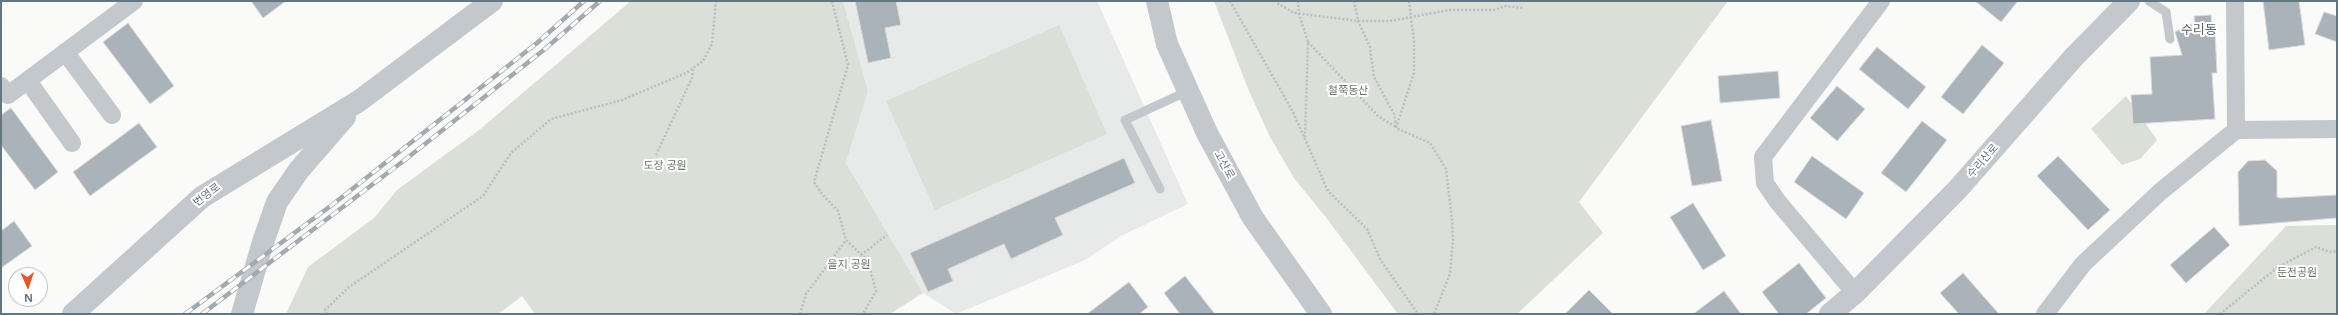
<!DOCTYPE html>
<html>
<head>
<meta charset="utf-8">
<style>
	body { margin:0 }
	#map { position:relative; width:2338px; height:315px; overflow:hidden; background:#fafaf8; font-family:"Noto Sans",sans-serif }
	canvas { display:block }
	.frame { position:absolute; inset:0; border:2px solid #657683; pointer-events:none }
	.north { position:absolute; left:8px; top:267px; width:40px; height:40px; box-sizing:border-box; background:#fff; border:1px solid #c1c8cd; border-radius:50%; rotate:177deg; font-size:11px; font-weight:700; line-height:16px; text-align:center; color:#657683 }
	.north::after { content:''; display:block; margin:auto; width:14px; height:18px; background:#e4572e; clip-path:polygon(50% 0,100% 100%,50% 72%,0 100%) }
</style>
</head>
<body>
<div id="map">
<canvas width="2338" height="315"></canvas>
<div class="frame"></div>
<div class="north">N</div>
</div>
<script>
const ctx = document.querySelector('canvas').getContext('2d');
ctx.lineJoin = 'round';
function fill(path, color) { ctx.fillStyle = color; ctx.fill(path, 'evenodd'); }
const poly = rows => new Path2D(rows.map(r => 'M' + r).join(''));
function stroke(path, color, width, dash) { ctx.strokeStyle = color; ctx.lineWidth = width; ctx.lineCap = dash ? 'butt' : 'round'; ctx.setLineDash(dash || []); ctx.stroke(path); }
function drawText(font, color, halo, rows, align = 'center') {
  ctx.font = font + ' "Noto Sans","Noto Sans KR",sans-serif'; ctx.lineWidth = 4; ctx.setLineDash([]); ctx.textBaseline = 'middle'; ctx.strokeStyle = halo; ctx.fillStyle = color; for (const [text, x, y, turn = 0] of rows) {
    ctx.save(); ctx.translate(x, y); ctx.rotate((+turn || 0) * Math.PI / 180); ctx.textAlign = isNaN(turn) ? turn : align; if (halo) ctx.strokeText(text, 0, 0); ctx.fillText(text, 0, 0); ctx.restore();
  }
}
fill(poly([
	[843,1,1097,1,1188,204,1121,236,1085,260,956,314,923,293,846,163,868,91]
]), '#e8e9e9');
fill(poly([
	[631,1,843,1,868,91,846,163,923,293,890,314,535,314,522,296,498,314,286,314,308,267,374,218,397,190,479,130],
	[1214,1,1728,1,1579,202,1603,233,1517,314,1398,314,1328,220,1294,178,1270,137,1249,91],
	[1059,25,1107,134,935,210,886,101],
	[2126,96,2157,140,2140,159,2122,165,2091,129],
	[2337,225,2337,314,2204,314,2286,226]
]), '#dadfd7');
const building = poly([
	[251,1,286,1,263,18,251,1],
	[855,1,896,1,901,25,885,28,891,58,868,63,855,1],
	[1975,1,2018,1,2001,22,1975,1],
	[2263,1,2299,1,2305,45,2269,50,2263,1],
	[2324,12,2337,16,2337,42,2315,34,2324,12],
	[2211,15,2212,32,2215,32,2217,73,2212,73,2215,119,2133,124,2131,95,2152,94,2150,57,2182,55,2175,32,2182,28,2182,25,2195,24,2194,16,2211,15],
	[128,23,174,86,150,104,103,42,128,23],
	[1982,45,2004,63,1963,114,1941,97,1982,45],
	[1877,47,1926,87,1908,109,1859,69,1877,47],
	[1778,71,1780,98,1720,103,1718,76,1778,71],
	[1837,86,1865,109,1837,141,1810,118,1837,86],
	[11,108,58,172,35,190,1,145,1,115,11,108],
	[1711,120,1722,181,1692,186,1681,126,1711,120],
	[1922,121,1947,140,1906,192,1881,173,1922,121],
	[139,123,157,147,90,196,73,172,139,123],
	[1812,156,1864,193,1846,219,1794,182,1812,156],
	[2058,156,2110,210,2088,230,2037,176,2058,156],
	[1124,158,1135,183,1055,218,1063,235,1011,259,1004,244,948,269,953,281,928,292,910,253,1124,158],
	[2265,160,2277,171,2277,197,2280,198,2337,195,2337,218,2239,226,2238,172,2248,161,2265,160],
	[1693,203,1726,256,1703,270,1670,217,1693,203],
	[14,221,32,246,1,268,1,231,14,221],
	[2214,227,2230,245,2186,283,2170,265,2214,227],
	[1799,263,1826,298,1806,314,1779,314,1762,292,1799,263],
	[1963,273,1999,314,1959,314,1940,293,1963,273],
	[1185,276,1215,314,1180,314,1164,293,1185,276],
	[1129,282,1148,307,1139,314,1087,314,1129,282],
	[1589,290,1613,314,1565,314,1589,290],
	[1724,291,1741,314,1693,314,1724,291]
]);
fill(building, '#aab3b9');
stroke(building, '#dcdcda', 1);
stroke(poly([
	[832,1,848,65,814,182,822,194,838,211,846,240,868,261,876,291,863,314],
	[1230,1,1293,112,1328,191,1367,229,1380,259,1418,314],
	[1274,1,1294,13,1358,21,1390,21,1449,10,1494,10,1506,6,1523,8],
	[1298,1,1299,14,1308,42,1305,137],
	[1354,1,1358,21,1370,47,1374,77,1394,114,1396,126],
	[1409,1,1414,42,1414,73,1396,128,1430,143,1446,169,1452,220,1453,240,1450,274,1434,314],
	[1308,42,1378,116,1396,127],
	[656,155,692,78,693,68],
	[861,255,887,235],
	[327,314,325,310,349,287,483,196,511,153,551,119,622,100,686,73,703,61,712,44,716,1],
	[800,314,806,294,846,240],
	[2220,314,2278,267,2316,247,2330,252,2337,251]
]), '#bbbfc2', 2.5, [2, 2]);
stroke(poly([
	[2149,1,2166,12,2170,39],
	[1160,189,1125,120,1188,91]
]), '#c3c8cc', 9);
stroke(poly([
	[2235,1,2236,130],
	[65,52,112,115],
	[28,81,72,143],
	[1,86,8,95,134,1],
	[1855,293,1778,202,1765,183,1763,157,1881,1],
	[2045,314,2083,264,2160,192,2236,130,2337,129]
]), '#c3c8cc', 18);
stroke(poly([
	[1157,1,1167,44,1207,133,1253,218,1321,314],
	[73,314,202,197,359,101,492,1],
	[242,314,263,242,277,202,299,170,345,117],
	[1830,314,1855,293,1957,190,2073,58,2129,1]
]), '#c3c8cc', 22);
const rail = poly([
	[185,314,332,205,537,43,584,1],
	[202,314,406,159,545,49,600,1]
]);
stroke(rail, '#a2aab0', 4.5);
stroke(rail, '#fff', 3, [9]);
drawText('11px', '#687a64', '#fff', [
	["철쭉동산",1348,91],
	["도장 공원",665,166],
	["을지 공원",849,265],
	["둔전공원",2297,273]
]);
drawText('11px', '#657683', '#fff', [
	["수리산로",1983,161,-49],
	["고산로",1224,165,61],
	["번영로",207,195,-37]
]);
drawText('13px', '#57646e', '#fff', [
	["수리동",2199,30]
]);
</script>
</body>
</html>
